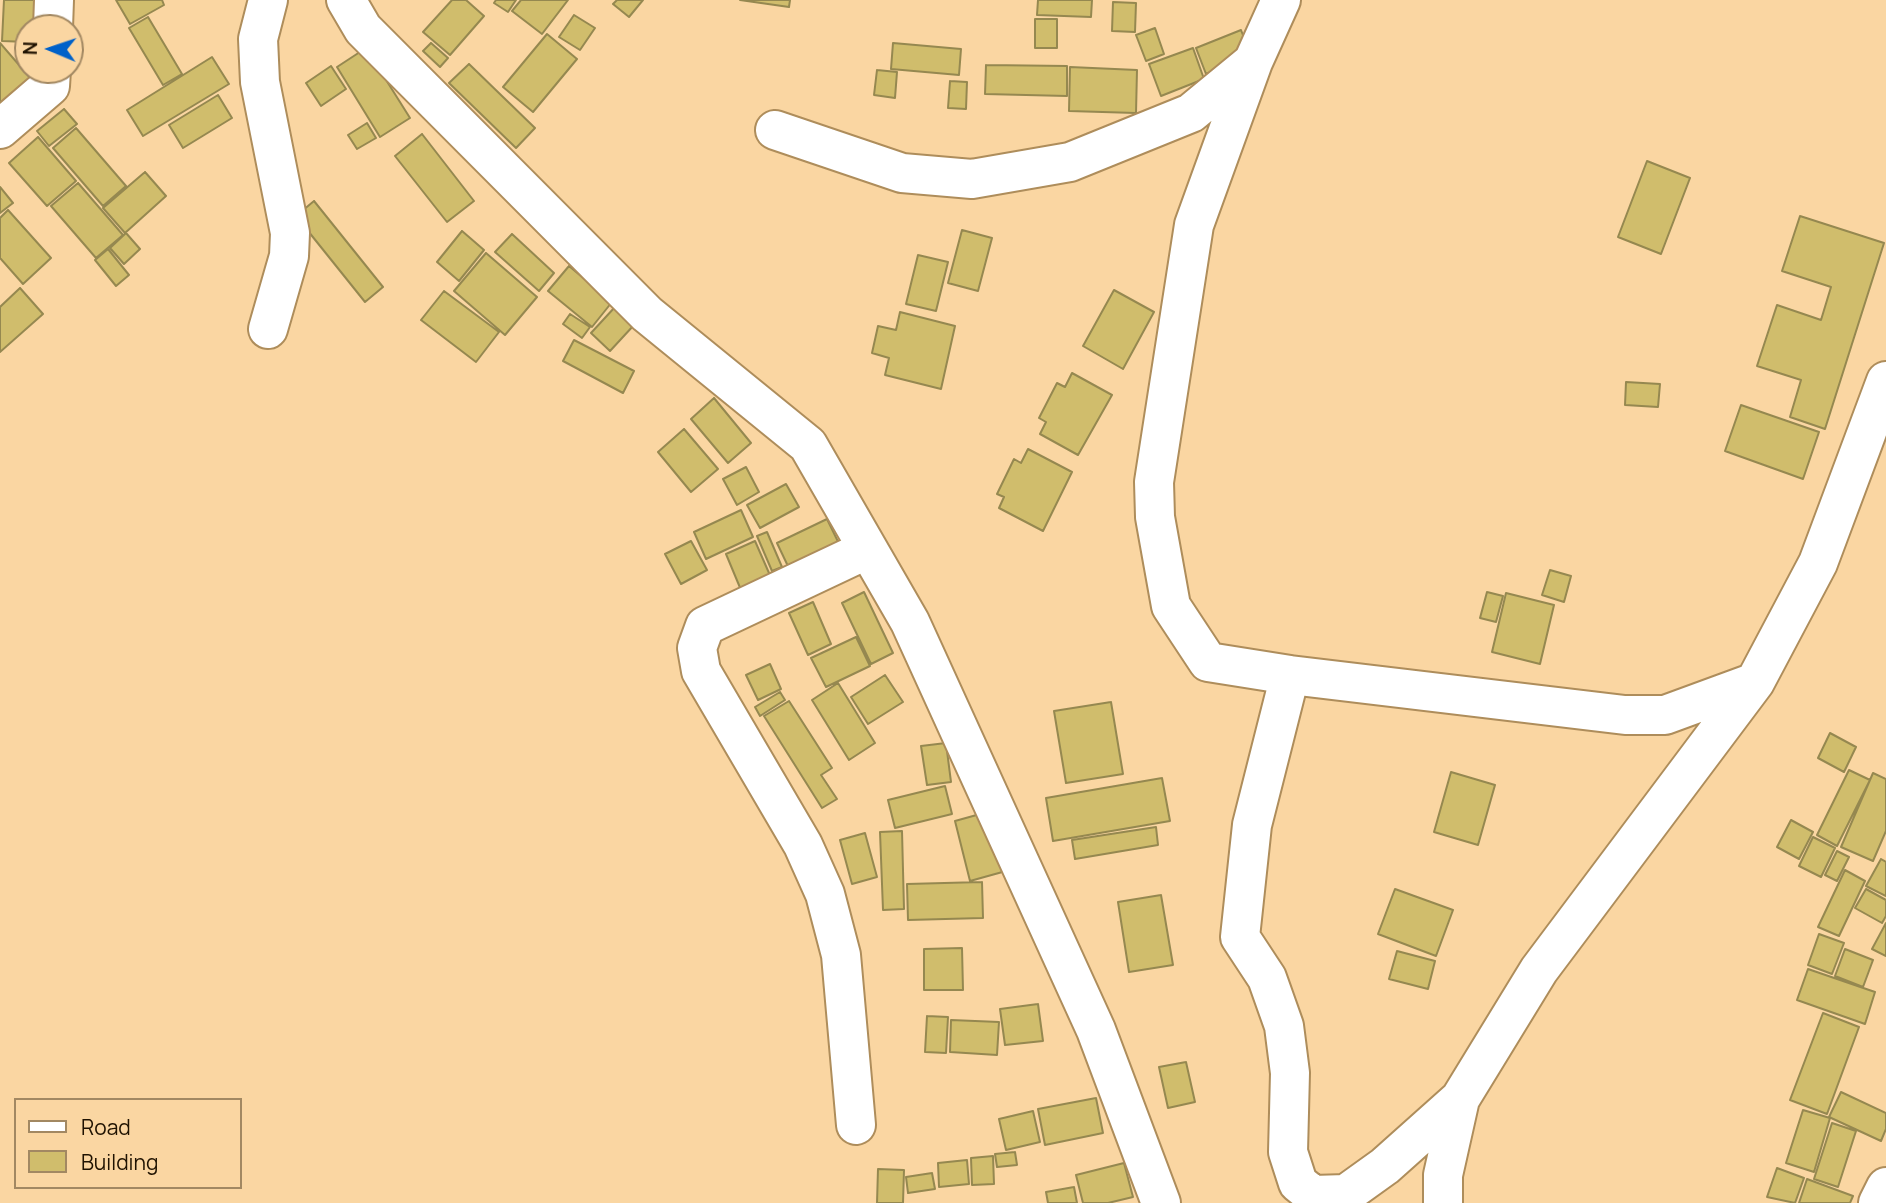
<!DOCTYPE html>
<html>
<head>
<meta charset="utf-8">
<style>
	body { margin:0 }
	#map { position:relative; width:1886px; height:1203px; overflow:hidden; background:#fad6a2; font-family:Manrope,sans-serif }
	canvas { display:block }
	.legend { position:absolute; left:14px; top:1098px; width:228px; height:91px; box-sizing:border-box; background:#fad6a2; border:2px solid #a28862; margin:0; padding:9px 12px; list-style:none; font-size:21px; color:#1f1201 }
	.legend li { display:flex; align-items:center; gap:14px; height:35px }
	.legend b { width:35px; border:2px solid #a28862 }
	.north { position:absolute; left:14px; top:14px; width:70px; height:70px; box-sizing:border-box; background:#fad6a2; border:2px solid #a28862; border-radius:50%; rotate:272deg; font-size:19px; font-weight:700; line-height:28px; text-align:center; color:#1f1201 }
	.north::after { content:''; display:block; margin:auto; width:24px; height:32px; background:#0061c9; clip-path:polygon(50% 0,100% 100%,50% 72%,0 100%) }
</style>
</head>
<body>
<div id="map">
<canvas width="1886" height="1203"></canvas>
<ul class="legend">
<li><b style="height:9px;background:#fff"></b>Road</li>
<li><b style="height:19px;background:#d0bd6c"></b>Building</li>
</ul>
<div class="north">N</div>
</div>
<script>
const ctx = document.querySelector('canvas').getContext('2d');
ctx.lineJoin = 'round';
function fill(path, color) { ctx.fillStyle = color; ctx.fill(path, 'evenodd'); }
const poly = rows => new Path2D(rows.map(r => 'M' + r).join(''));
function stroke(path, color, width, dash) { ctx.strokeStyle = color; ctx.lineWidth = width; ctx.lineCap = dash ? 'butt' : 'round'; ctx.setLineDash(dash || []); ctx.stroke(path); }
const building = poly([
	[4,0,36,0,35,28,28,28,28,42,2,41,4,0],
	[116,0,162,0,164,5,130,24,116,0],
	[452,0,466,0,484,16,450,55,423,32,452,0],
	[496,0,516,0,508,12,494,3,496,0],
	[521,0,568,0,542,34,512,11,521,0],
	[617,0,643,0,629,17,613,4,617,0],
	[740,0,790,0,789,7,740,0],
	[1038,0,1092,0,1091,17,1037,15,1038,0],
	[1113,2,1136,3,1135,32,1112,31,1113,2],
	[574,15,595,28,580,50,559,37,574,15],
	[148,17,182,74,163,85,129,28,148,17],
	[1035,19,1057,19,1057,48,1035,48,1035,19],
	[1155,28,1164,54,1146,61,1136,35,1155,28],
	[1241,30,1251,56,1206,74,1196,48,1241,30],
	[547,34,577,59,533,112,503,87,547,34],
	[0,43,32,80,0,107,0,43],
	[431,43,448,58,440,67,423,51,431,43],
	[893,43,961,49,959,75,891,69,893,43],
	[366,48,410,118,380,137,337,67,366,48],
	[1193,48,1204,79,1161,96,1149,64,1193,48],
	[212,57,229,84,143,136,127,110,212,57],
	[469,64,535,128,516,148,449,83,469,64],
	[986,65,1067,66,1067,96,985,94,986,65],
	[331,66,346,89,321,106,306,83,331,66],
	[1070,67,1137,70,1136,113,1069,111,1070,67],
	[877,70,897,72,895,98,874,95,877,70],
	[950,81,967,82,966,109,948,108,950,81],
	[218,95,232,118,183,148,169,125,218,95],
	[64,109,77,124,49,146,37,131,64,109],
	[367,123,376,138,357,149,348,135,367,123],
	[76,128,126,186,103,206,53,148,76,128],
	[422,134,474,201,447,222,395,156,422,134],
	[38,137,76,181,47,206,9,163,38,137],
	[1647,161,1690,178,1661,254,1618,237,1647,161],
	[145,172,166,196,125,233,103,208,145,172],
	[78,183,123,235,96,258,51,206,78,183],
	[0,187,13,203,0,213,0,187],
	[314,201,383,287,365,302,296,216,314,201],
	[8,210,51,258,23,284,0,258,0,218,8,210],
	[1800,216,1884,243,1825,429,1790,417,1801,380,1757,366,1777,305,1821,320,1831,287,1782,271,1800,216],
	[962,230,992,238,978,291,948,283,962,230],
	[462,231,484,250,459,281,437,262,462,231],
	[126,233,140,249,124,264,110,248,126,233],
	[512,234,554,273,539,291,495,252,512,234],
	[108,249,129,275,116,286,95,260,108,249],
	[486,253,537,297,505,335,454,291,486,253],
	[918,255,948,262,936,311,906,304,918,255],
	[569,266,612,302,592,327,548,291,569,266],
	[20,288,43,314,0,352,0,307,20,288],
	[1114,290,1154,312,1123,369,1083,346,1114,290],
	[444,291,499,332,476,362,421,320,444,291],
	[615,307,634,325,610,351,591,333,615,307],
	[900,312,955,326,941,389,885,375,889,358,872,353,878,326,896,330,900,312],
	[570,314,590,327,582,338,563,324,570,314],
	[574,340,634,371,623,393,563,361,574,340],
	[1072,373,1112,395,1078,455,1040,434,1046,422,1039,418,1057,383,1065,387,1072,373],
	[1626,382,1660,384,1658,407,1625,405,1626,382],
	[714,398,751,443,728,463,691,419,714,398],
	[1741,405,1819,432,1803,479,1725,451,1741,405],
	[684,429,718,469,691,492,658,452,684,429],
	[1028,449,1072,472,1043,531,999,508,1004,497,997,494,1014,459,1021,463,1028,449],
	[746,467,759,492,737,505,723,479,746,467],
	[786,484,799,507,760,528,747,505,786,484],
	[741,510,753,537,706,559,694,532,741,510],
	[827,519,845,556,795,581,777,543,827,519],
	[767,532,782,567,772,571,757,536,767,532],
	[691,541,707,570,681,584,665,554,691,541],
	[755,541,776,589,746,602,726,554,755,541],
	[1550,570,1571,576,1564,602,1542,595,1550,570],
	[864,592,893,653,871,664,842,603,864,592],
	[1487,592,1503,596,1496,622,1480,618,1487,592],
	[1506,593,1554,605,1540,664,1492,652,1506,593],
	[813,602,831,644,808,655,789,613,813,602],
	[856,637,870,666,826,687,811,658,856,637],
	[770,664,781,689,758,700,746,675,770,664],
	[885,675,903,702,868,724,851,697,885,675],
	[838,683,875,743,849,760,812,700,838,683],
	[780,692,785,700,760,716,755,707,780,692],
	[789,701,832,768,821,775,837,799,822,808,764,716,789,701],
	[1111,702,1123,774,1066,783,1054,711,1111,702],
	[1830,733,1856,747,1844,772,1818,758,1830,733],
	[946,743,951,782,927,785,921,746,946,743],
	[1849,770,1870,780,1837,846,1817,835,1849,770],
	[1451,772,1495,785,1478,845,1434,832,1451,772],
	[1873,773,1886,779,1886,831,1873,861,1841,847,1873,773],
	[1162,778,1170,821,1053,841,1046,798,1162,778],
	[945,786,952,814,895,828,888,800,945,786],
	[991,811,1006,871,970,881,955,821,991,811],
	[1791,820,1813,832,1799,859,1777,847,1791,820],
	[1156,827,1158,845,1075,859,1072,840,1156,827],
	[902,831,904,909,883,910,880,832,902,831],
	[865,833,877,877,852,884,840,840,865,833],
	[1813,837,1835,848,1821,877,1799,866,1813,837],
	[1837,851,1849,857,1837,881,1825,875,1837,851],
	[1881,859,1886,862,1886,896,1866,886,1881,859],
	[1845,870,1865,881,1839,936,1818,927,1845,870],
	[982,882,983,918,908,920,907,884,982,882],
	[1395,889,1453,910,1436,956,1378,934,1395,889],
	[1866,889,1886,900,1886,916,1882,923,1855,908,1866,889],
	[1161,895,1173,965,1129,972,1118,902,1161,895],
	[1886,923,1886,956,1872,949,1886,923],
	[1819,934,1844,943,1832,974,1808,965,1819,934],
	[962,948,963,990,924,990,924,949,962,948],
	[1845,949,1873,960,1863,987,1835,976,1845,949],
	[1397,951,1435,961,1428,989,1389,979,1397,951],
	[1808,969,1875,992,1865,1024,1797,1000,1808,969],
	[1038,1004,1043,1041,1005,1045,1000,1009,1038,1004],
	[1823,1013,1859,1027,1827,1114,1790,1100,1823,1013],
	[927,1016,948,1017,946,1053,925,1052,927,1016],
	[951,1020,999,1022,997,1055,950,1052,951,1020],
	[1186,1062,1195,1102,1168,1108,1159,1067,1186,1062],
	[1841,1092,1886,1113,1886,1129,1881,1141,1829,1117,1841,1092],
	[1096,1098,1103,1133,1045,1145,1038,1109,1096,1098],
	[1803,1110,1830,1118,1814,1172,1786,1163,1803,1110],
	[1033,1111,1040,1142,1006,1150,999,1119,1033,1111],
	[1832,1123,1856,1131,1838,1187,1814,1179,1832,1123],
	[1015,1152,1017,1165,997,1167,995,1154,1015,1152],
	[993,1156,994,1184,972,1185,971,1158,993,1156],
	[967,1160,969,1184,939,1187,938,1163,967,1160],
	[1124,1163,1133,1197,1108,1203,1083,1203,1076,1175,1124,1163],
	[1777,1168,1804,1178,1795,1203,1767,1197,1777,1168],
	[878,1169,904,1170,903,1203,877,1203,878,1169],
	[932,1173,935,1189,908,1193,906,1177,932,1173],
	[1807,1179,1853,1196,1850,1203,1799,1203,1807,1179],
	[1074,1187,1077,1203,1048,1203,1046,1192,1074,1187]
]);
fill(building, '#d0bd6c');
stroke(building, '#958850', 2);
const minor = poly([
	[346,0,363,29,647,314,808,445,910,622,1096,1030,1161,1203],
	[53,28,54,0],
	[1253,62,1194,225,1154,482,1155,517,1171,606,1208,662,1290,675,1252,825,1240,937,1267,978,1284,1026,1290,1073,1288,1152,1298,1183,1313,1195,1346,1194,1385,1166,1460,1099],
	[0,129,50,86,51,70],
	[775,130,902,173,972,179,1070,162,1191,113,1253,62,1281,0],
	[268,329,289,256,290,233,260,82,258,39,268,0],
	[1290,675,1625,715,1665,715,1755,682],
	[856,1125,841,955,825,894,803,845,701,671,697,648,705,626,868,549],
	[1443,1203,1443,1175,1460,1099,1539,970,1755,682,1818,563,1886,381],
	[1878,1203,1886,1187]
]);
stroke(minor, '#ae8d5b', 42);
stroke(minor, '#fff', 38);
</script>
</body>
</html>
